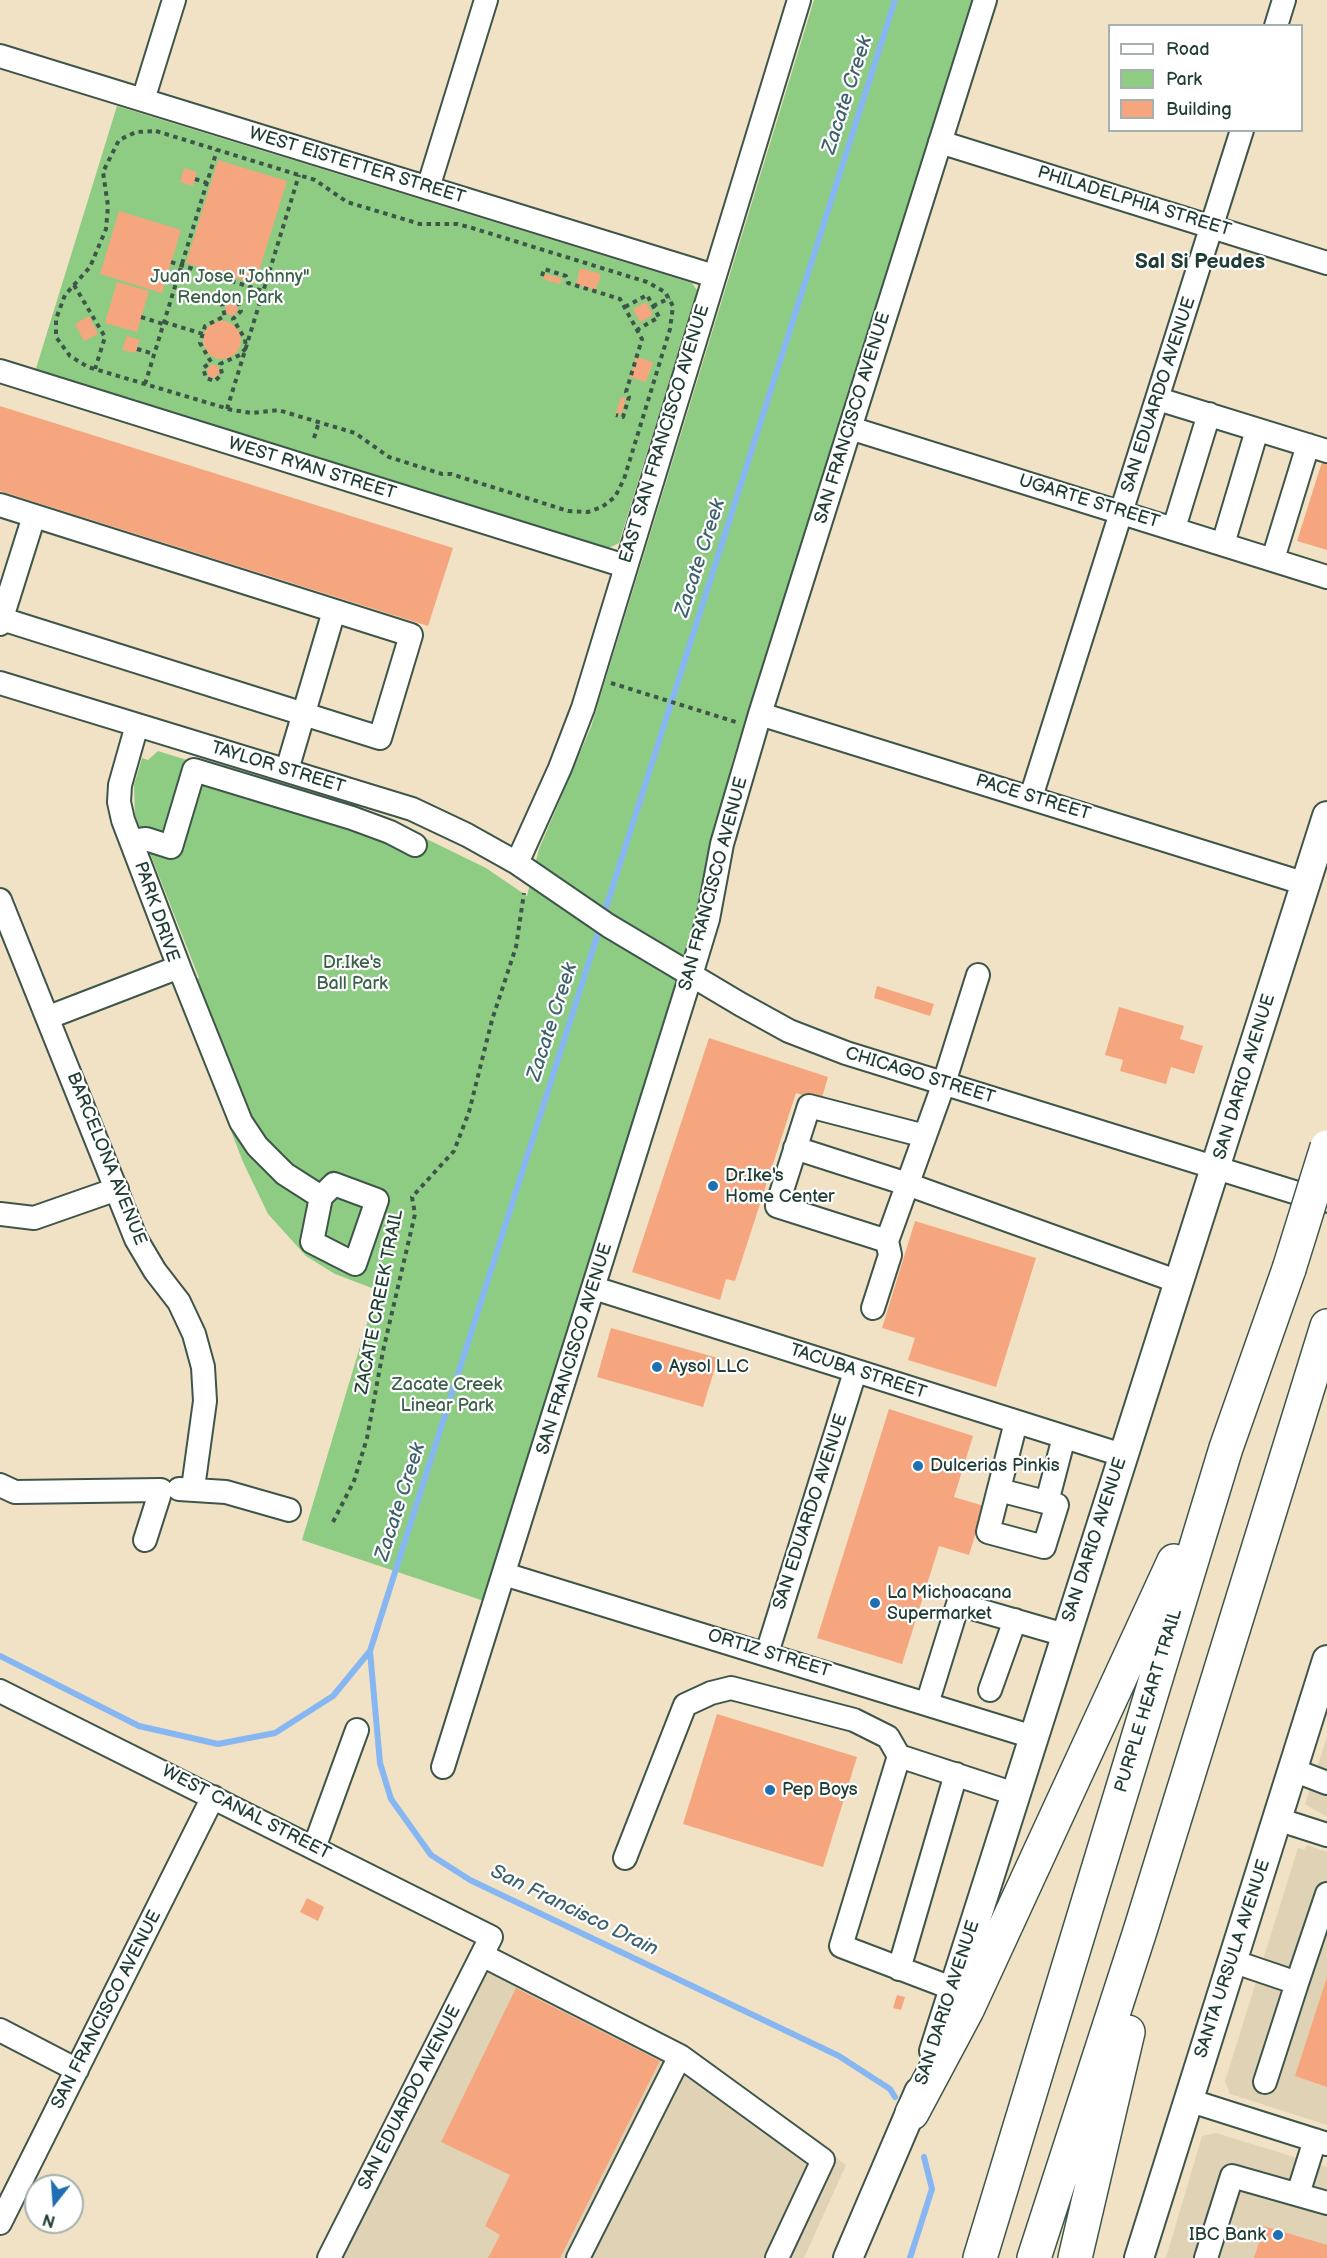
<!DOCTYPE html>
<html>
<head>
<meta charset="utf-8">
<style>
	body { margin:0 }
	#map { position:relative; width:1327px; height:2258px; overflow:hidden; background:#f1e2c5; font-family:"Balsamiq Sans",sans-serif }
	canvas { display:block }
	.legend { position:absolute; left:1108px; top:24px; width:195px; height:108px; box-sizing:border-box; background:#fff; border:2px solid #a5b1ae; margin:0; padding:8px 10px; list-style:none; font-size:18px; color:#1f3d34 }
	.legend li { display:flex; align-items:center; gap:12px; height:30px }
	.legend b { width:30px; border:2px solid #a5b1ae }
	.north { position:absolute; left:24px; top:2174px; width:60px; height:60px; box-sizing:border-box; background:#fff; border:2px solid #a5b1ae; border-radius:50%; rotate:197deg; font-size:16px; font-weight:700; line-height:24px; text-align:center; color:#1f3d34 }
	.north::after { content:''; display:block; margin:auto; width:21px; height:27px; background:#1f6fb2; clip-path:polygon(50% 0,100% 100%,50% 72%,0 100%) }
</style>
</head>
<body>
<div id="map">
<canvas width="1327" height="2258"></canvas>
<ul class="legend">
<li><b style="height:8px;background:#fff"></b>Road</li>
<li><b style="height:16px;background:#8dcc82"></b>Park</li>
<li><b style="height:16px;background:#f6a67e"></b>Building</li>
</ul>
<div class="north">N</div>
</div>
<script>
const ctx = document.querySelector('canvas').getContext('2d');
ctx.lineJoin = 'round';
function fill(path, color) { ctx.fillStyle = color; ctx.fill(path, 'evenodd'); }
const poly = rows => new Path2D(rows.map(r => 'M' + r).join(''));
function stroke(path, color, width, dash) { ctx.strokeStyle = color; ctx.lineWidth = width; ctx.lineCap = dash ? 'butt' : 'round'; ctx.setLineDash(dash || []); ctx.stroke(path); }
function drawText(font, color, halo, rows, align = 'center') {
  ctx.font = font + ' "Balsamiq Sans",sans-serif'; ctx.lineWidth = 4.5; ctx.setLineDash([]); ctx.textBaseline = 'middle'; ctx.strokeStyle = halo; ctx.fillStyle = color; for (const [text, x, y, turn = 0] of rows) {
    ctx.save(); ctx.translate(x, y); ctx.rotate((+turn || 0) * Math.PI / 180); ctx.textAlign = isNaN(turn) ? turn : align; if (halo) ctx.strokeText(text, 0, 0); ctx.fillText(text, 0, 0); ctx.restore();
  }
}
fill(poly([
	[1327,1737,1327,1817,1305,1804],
	[1307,1845,1327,1852,1327,2125,1230,2094,1225,2081,1298,1848,1304,1850],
	[471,1950,499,1958,670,2039,716,2066,846,2165,804,2258,318,2258],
	[1216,2133,1327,2167,1327,2258,1166,2258,1202,2136]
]), '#e0d3b5');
fill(poly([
	[814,0,974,0,732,762,696,922,484,1601,302,1540,377,1290,335,1274,306,1256,268,1214,243,1162,175,986,199,978,135,815,134,785,142,758,148,760,158,751,400,826,486,868,527,896,539,849,591,727],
	[117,106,692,283,697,290,696,295,619,543,605,550,34,375]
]), '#8dcc82');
stroke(poly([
	[603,917,895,0],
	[370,1651,380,1763,391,1799,431,1855,470,1880,839,2056,890,2089,895,2097],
	[0,1656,139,1726,218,1744,275,1733,333,1696,370,1651,600,927],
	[910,2258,932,2189,924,2157]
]), '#87b7f2', 6);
fill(poly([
	[218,160,287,181,255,284,186,263],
	[184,168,197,172,193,186,180,182],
	[119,211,181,230,162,293,100,274],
	[580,268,601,274,596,290,576,285],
	[545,274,562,278,560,284,543,279],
	[117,282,149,291,137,332,105,323],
	[230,302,237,304,238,311,233,316,226,314,225,306],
	[646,302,653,315,640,322,633,309],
	[89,316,98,334,84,341,75,324],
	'203 340a19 19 0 1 1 38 0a19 19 0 1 1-38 0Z',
	[127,336,140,340,135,353,122,350],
	[636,357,653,362,646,382,630,377],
	[212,364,218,366,220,373,214,378,208,376,207,369],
	[621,397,626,398,621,415,616,413],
	[0,406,453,548,428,626,0,491],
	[1322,462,1327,464,1327,550,1297,541],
	[877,986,934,1004,930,1016,874,998],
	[1119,1007,1184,1026,1180,1039,1203,1046,1194,1074,1171,1067,1166,1084,1120,1071,1123,1060,1105,1055],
	[709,1038,828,1077,821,1101,796,1093,735,1281,726,1279,720,1300,632,1272],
	[915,1221,1036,1258,996,1387,908,1360,915,1338,882,1328],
	[611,1328,718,1358,703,1407,597,1377],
	[889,1409,973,1436,954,1497,984,1506,969,1555,939,1546,902,1664,817,1638],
	[717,1714,857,1757,823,1867,683,1824],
	[307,1898,324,1907,318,1921,300,1912],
	[1327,1977,1327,2087,1295,2076],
	[516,1988,660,2061,560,2258,488,2258,500,2235,485,2226,510,2175,441,2142],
	[897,1995,905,1997,901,2010,893,2008],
	[1264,2226,1327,2245,1327,2258,1254,2258]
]), '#f6a67e');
const minor = poly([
	[1276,26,1284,0],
	[0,56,714,276],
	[143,100,174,0],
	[940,142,1327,263],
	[428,188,486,0],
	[0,371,625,566],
	[1158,399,1327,451],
	[850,428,1327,577],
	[0,505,411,635,380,738,2,619],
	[1174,528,1209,414],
	[1223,544,1257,430],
	[1273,559,1308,445],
	[0,624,34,516],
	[0,683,412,809,467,835,517,863,609,926,740,1004,789,1031,846,1053,1323,1201],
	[760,714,1306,884],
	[287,770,334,611],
	[1031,797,1242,130],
	[131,841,146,839,171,847,194,770,352,818,390,832,415,845],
	[517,863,560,768,583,708,799,0],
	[0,900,136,1239,155,1271,179,1302,194,1334,203,1367,205,1401,193,1488],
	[179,967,241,1122,257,1146,285,1174,321,1197,312,1242,355,1264,377,1200,334,1184,321,1197],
	[49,1017,179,967,123,820,119,802,120,785,137,725],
	[795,1148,907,1184,1179,1282],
	[0,1214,34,1218,117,1189],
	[887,1241,777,1206,809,1106,925,1136],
	[594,1288,1122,1455],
	[873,1308,890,1255,887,1241,944,1083,978,975],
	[0,1485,15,1492,161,1490,145,1540],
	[179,1489,226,1492,289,1510],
	[999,1490,1057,1505,1044,1547,988,1532,1016,1422],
	[1047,1502,1064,1437],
	[504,1574,1033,1737],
	[767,1653,855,1372],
	[990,1690,1015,1620],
	[0,1691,491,1937,329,2258],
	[927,1704,958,1604,1065,1635],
	[443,1767,691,975,708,919,722,844,760,714,985,0],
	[1293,1770,1327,1783],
	[1277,1819,1327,1835],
	[314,1848,357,1730],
	[625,1858,685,1705,711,1693,731,1688,854,1720,888,1737,899,1756],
	[482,1955,680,2056,823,2160,777,2258],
	[1232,1961,1297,1983,1327,1894],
	[899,1969,956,1774],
	[954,1989,841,1946,899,1756,1015,1794],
	[0,2030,77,2070],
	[1265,2082,1297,1983],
	[1188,2100,1327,2144],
	[1298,2194,1315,2140],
	[0,2223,213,1797],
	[578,2258,680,2056],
	[1206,2258,1232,2176,1327,2203]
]);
const major = poly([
	[934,2051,1327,816],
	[848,2258,919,2092],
	[1139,2258,1327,1660]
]);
const highway = poly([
	[912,2113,967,2010,1174,1561],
	[980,2258,1226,1448,1289,1269],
	[1034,2258,1140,1931,1327,1326],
	[1075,2258,1128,2032]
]);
stroke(minor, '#3e564a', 26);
stroke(major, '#3e564a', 32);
stroke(highway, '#3e564a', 36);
stroke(poly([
	[156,131,315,180,347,202,420,224,457,224,469,227,647,282,665,292,673,306,670,329,624,479,615,497,602,507,588,512,568,511,451,474,442,474,389,457,355,433,278,410,252,413,232,410,88,367,70,356,56,337,56,319,65,295,90,267,106,229,108,206,103,172,119,140,136,132,156,131],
	[195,179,207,183],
	[171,262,263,291],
	[542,276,544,269,566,276,568,283,620,299,642,339,626,392,629,397,623,417,616,415],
	[74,285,105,337,95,369],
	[229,299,238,302,241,311,233,319,245,339,246,348,240,355,220,364,222,374,215,381,206,378,203,368,211,362,200,343,205,326,225,316,222,305,229,299],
	[653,306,670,298],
	[625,307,647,295,659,317,637,330],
	[141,317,163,324],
	[164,322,203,334],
	[137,349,154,354],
	[145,384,217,150],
	[227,409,299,175],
	[314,438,319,422],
	[611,683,739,723],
	[333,1522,354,1481,367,1438,383,1351,415,1214,412,1197,454,1151,469,1112,492,1020,516,947,524,893]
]), '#3e564a', 4, [4.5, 4.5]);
stroke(minor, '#fff', 22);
stroke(major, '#fff', 28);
stroke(highway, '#fff', 33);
const highwayBridge = poly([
	[1289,1269,1327,1147]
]);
stroke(highwayBridge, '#3e564a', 36, []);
stroke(highwayBridge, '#fff', 33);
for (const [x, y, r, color] of [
	[713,1186,6,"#1f6fb2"],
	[657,1367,6,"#1f6fb2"],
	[918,1466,6,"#1f6fb2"],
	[875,1603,6,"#1f6fb2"],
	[770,1790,6,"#1f6fb2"],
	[1278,2235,6,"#1f6fb2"]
]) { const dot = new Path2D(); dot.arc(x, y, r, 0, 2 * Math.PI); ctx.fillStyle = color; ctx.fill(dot); stroke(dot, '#fff', 2); }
drawText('18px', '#1f3d34', '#fff', [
	["WEST EISTETTER STREET",357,166,17],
	["PHILADELPHIA STREET",1134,202,17],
	["SAN EDUARDO AVENUE",1159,395,-72],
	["SAN FRANCISCO AVENUE",853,418,-73],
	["EAST SAN FRANCISCO AVENUE",665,434,-73],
	["WEST RYAN STREET",312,469,17],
	["UGARTE STREET",1089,502,17],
	["TAYLOR STREET",278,768,17],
	["PACE STREET",1033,798,17],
	["SAN FRANCISCO AVENUE",714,884,-75],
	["PARK DRIVE",156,912,71],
	["CHICAGO STREET",920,1076,17],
	["SAN DARIO AVENUE",1245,1077,-73],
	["BARCELONA AVENUE",106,1159,68],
	["ZACATE CREEK TRAIL",380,1302,-79],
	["SAN FRANCISCO AVENUE",575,1349,-73],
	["TACUBA STREET",858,1372,18],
	["SAN EDUARDO AVENUE",811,1512,-72],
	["SAN DARIO AVENUE",1095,1540,-72],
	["ORTIZ STREET",769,1654,17],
	["PURPLE HEART TRAIL",1149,1701,-73],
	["WEST CANAL STREET",246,1813,27],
	["SANTA URSULA AVENUE",1233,1959,-72],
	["SAN DARIO AVENUE",948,2003,-72],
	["SAN FRANCISCO AVENUE",107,2010,-63],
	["SAN EDUARDO AVENUE",410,2098,-63]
]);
drawText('18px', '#3a6148', '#fff', [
	["Juan Jose \"Johnny\"",230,277],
	["Rendon Park",230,298],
	["Dr.Ike's",352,963],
	["Ball Park",352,984],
	["Zacate Creek",447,1385],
	["Linear Park",447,1406]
]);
drawText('18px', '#1f3d34', '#fff', [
	["Dr.Ike's",725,1176],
	["Home Center",725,1197],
	["Aysol LLC",669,1367],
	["Dulcerias Pinkis",930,1466],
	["La Michoacana",887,1593],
	["Supermarket",887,1614],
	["Pep Boys",782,1790],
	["IBC Bank",1266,2235,"right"]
], 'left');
drawText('italic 20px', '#3e626d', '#fff', [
	["Zacate Creek",848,95,-72],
	["Zacate Creek",701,558,-72],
	["Zacate Creek",553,1022,-72],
	["Zacate Creek",401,1502,-72],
	["San Francisco Drain",574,1911,26]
]);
drawText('bold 21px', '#1f3d34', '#fff', [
	["Sal Si Peudes",1200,263]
]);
</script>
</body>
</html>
